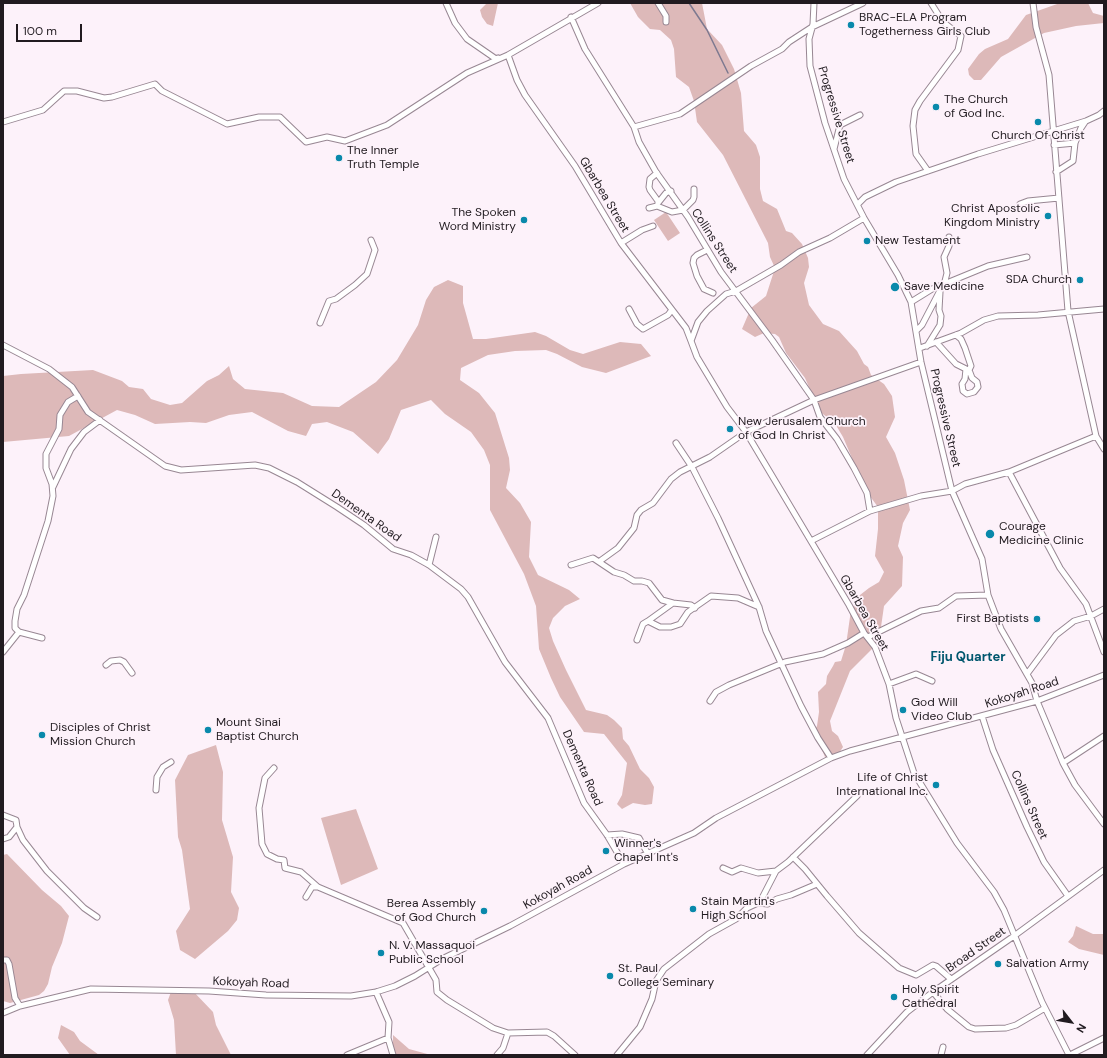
<!DOCTYPE html>
<html>
<head>
<meta charset="utf-8">
<style>
	body { margin:0 }
	#map { position:relative; width:1107px; height:1058px; overflow:hidden; background:#fdf2fa; font-family:"DM Sans",sans-serif }
	canvas { display:block }
	.frame { position:absolute; inset:0; border:4px solid #211b20; pointer-events:none }
	.north { position:absolute; left:1051px; top:1002px; width:40px; height:40px; -webkit-text-stroke:3px #fdf2fa; paint-order:stroke; rotate:121deg; font-size:11px; font-weight:700; line-height:16px; text-align:center; color:#211b20 }
	.north::after { content:''; display:block; margin:auto; width:14px; height:18px; background:#211b20; clip-path:polygon(50% 0,100% 100%,50% 72%,0 100%) }
	.scale { position:absolute; left:16px; top:24px; width:66px; height:18px; box-sizing:border-box; border:2px solid #211b20; border-top:0; padding-left:5px; font-size:12px; line-height:14px; white-space:nowrap; color:#211b20; -webkit-text-stroke:3px #fdf2fa; paint-order:stroke }
</style>
</head>
<body>
<div id="map">
<canvas width="1107" height="1058"></canvas>
<div class="frame"></div>
<div class="north">N</div>
<div class="scale">100 m</div>
</div>
<script>
const ctx = document.querySelector('canvas').getContext('2d');
ctx.lineJoin = 'round';
function fill(path, color) { ctx.fillStyle = color; ctx.fill(path, 'evenodd'); }
const poly = rows => new Path2D(rows.map(r => 'M' + r).join(''));
function stroke(path, color, width, dash) { ctx.strokeStyle = color; ctx.lineWidth = width; ctx.lineCap = dash ? 'butt' : 'round'; ctx.setLineDash(dash || []); ctx.stroke(path); }
function drawText(font, color, halo, rows, align = 'center') {
  ctx.font = font + ' "DM Sans",sans-serif'; ctx.lineWidth = 3.5; ctx.setLineDash([]); ctx.textBaseline = 'middle'; ctx.strokeStyle = halo; ctx.fillStyle = color; for (const [text, x, y, turn = 0] of rows) {
    ctx.save(); ctx.translate(x, y); ctx.rotate((+turn || 0) * Math.PI / 180); ctx.textAlign = isNaN(turn) ? turn : align; if (halo) ctx.strokeText(text, 0, 0); ctx.fillText(text, 0, 0); ctx.restore();
  }
}
fill(poly([
	[487,3,498,3,493,26,487,24,482,17,480,10],
	[630,3,702,3,707,29,722,45,734,69,741,93,744,131,756,145,760,157,760,189,763,201,777,209,786,231,792,233,802,244,808,258,809,267,804,283,809,305,823,324,839,331,857,351,864,364,868,367,871,375,884,384,892,396,895,417,886,437,895,453,904,480,910,510,903,523,898,546,903,557,902,586,884,606,880,634,875,646,850,671,830,721,832,731,838,736,843,747,839,753,825,757,814,731,817,726,819,712,818,692,826,684,827,676,833,666,835,662,841,661,846,645,851,610,860,595,869,588,879,582,884,572,875,556,878,529,878,507,866,491,843,437,834,422,820,412,805,378,786,353,779,337,775,334,764,333,755,337,742,329,751,308,766,296,775,268,770,257,768,243,723,155,697,122,694,101,689,87,676,77,674,49,671,40,660,30,650,29,638,17],
	[1060,3,1088,3,1093,13,1104,16,1104,23,1076,26,1044,33,1001,57,981,80,974,80,969,75,968,69,979,54,985,49,1008,39,1026,15],
	[666,212,680,233,668,241,654,220],
	[448,280,463,286,463,303,473,339,486,339,535,332,546,336,570,350,583,354,620,342,641,344,651,356,606,373,582,367,557,354,546,350,515,351,488,355,461,368,460,380,479,393,495,413,509,458,510,470,506,488,520,503,531,522,529,557,538,575,569,590,580,599,565,606,553,618,549,628,553,641,566,670,586,710,607,715,614,720,622,728,623,739,629,746,640,769,649,778,654,787,652,804,645,805,633,803,622,809,617,804,622,795,627,763,604,734,584,732,560,697,551,678,539,649,536,606,524,574,490,510,490,465,484,450,471,432,445,414,431,400,401,410,389,439,378,454,353,432,327,422,312,424,306,436,288,431,252,412,229,415,206,423,190,422,155,424,135,415,117,410,69,436,3,442,3,376,21,374,93,370,122,381,129,387,143,389,151,399,170,405,182,403,207,381,219,375,229,366,233,379,245,389,283,393,312,406,339,407,376,382,397,360,418,325,426,300,434,287],
	[216,745,223,772,222,820,233,857,231,892,239,908,237,920,228,931,195,959,180,950,176,931,190,909,182,850,178,837,175,780,188,755],
	[356,809,378,869,341,885,321,818],
	[7,854,42,890,61,906,69,916,62,943,52,967,48,984,44,991,39,995,10,1003,3,1001,3,855],
	[1076,926,1093,934,1104,934,1104,955,1079,949,1068,942,1073,936],
	[172,989,192,990,213,1012,216,1025,231,1055,176,1055,174,1020,168,1000],
	[61,1025,74,1032,80,1041,99,1055,70,1055,58,1038],
	[393,1035,409,1049,431,1055,393,1055]
]), '#ddb9b9');
stroke(poly([
	[689,3,707,30,728,73]
]), '#7d7990', 1.5);
const minor = poly([
	[446,3,455,23,467,39,496,59,498,58],
	[658,3,666,16,666,22],
	[814,3,813,24,809,39,810,66,825,123,844,179,864,218,898,275,911,302,921,362,952,491,982,559,988,595,1001,629,1032,683,1037,701,1063,763,1075,785,1104,824],
	[1033,3,1036,27,1049,75,1068,311,1096,436,1104,449],
	[571,17,585,49,634,127,639,142,656,172,688,217,721,272,772,340,814,400,820,417,837,439,854,468,867,493,870,511],
	[508,55,517,80,525,95,575,166,621,243,686,328,691,341,698,322,707,311,726,294,736,291,781,265,799,252,830,238,864,218],
	[3,122,43,110,64,91,77,91,104,98,112,97,155,84,162,91,227,124,259,117,280,117,306,142,327,137,345,141,387,125,467,73,508,55,598,3],
	[634,127,680,114,751,66,782,49,789,42,812,27,863,3],
	[1054,145,1075,143],
	[834,149,840,125,860,115],
	[928,171,916,154,913,126,915,110,920,101,958,50,961,36,943,22,931,3],
	[1056,172,1073,161,1075,143,1081,128,1085,122],
	[657,173,650,179,649,187,650,190,658,201],
	[658,203,666,193,671,191],
	[858,204,865,197,896,182,978,154,1086,121,1099,115,1104,111],
	[1020,204,1028,201,1059,198],
	[649,208,657,206,672,212,683,210,693,200,694,197,694,189],
	[621,243,642,230,653,226],
	[707,250,697,255,694,258,693,263,697,276,704,289,713,293],
	[911,302,932,289,988,266,1027,257],
	[629,309,637,324,643,329,668,315,671,311],
	[320,323,329,301,336,299,355,285,367,274,375,250,371,240],
	[917,330,922,325,945,281,947,273,944,257,949,246,949,237],
	[691,341,697,357,727,407,746,432,849,605,864,633,875,647,889,684,896,718,914,773,957,843,994,892,1004,910,1042,1002,1069,1055],
	[936,342,956,364,966,369,965,379,962,384,963,391,967,394,974,392,978,387,977,382,972,378,969,370,971,366,965,348,961,339,956,335],
	[3,345,49,369,72,387,88,412,165,466,181,470,255,465,269,468,297,482,337,507,364,525,393,549,411,555,429,565,461,589,468,597,505,662,548,718,584,803,607,835,624,864],
	[927,346,940,325,941,316,939,310,940,292],
	[920,348,961,333,984,320,998,316,1038,315,1104,309],
	[676,443,692,467,718,518,759,607,766,631,801,706,818,738,831,758],
	[1009,472,1060,568,1086,604,1104,652],
	[53,487,71,449,84,432,100,420],
	[811,541,870,511,921,496,952,491,965,484,1009,472,1096,436],
	[600,561,618,548,634,528,637,515,641,510,653,503,671,479,680,472,710,457,746,432,814,400,921,362],
	[429,565,436,537],
	[571,565,593,558,614,572,624,575,634,581,642,581,649,583,662,600,673,603],
	[648,621,673,603,691,605,695,608],
	[868,637,921,611,939,608,956,596,988,595],
	[42,638,19,632,15,628,15,621,17,609,24,595,48,521,53,496,52,484,46,468,46,454,59,429,60,415,68,402,78,396],
	[637,640,643,624,648,621,660,627,671,627,680,624,688,612,711,596,738,598,759,607],
	[3,652,19,632],
	[106,665,111,661,120,660,124,662,132,673],
	[1027,674,1056,635,1074,621,1091,616,1104,609],
	[889,684,916,674,932,681],
	[710,701,716,692,729,685,785,662,823,654,848,643,864,633],
	[982,716,993,750,1027,827,1044,862,1068,896],
	[1063,763,1104,736],
	[274,768,265,778,259,808,262,844,267,854,277,859,284,860,285,868,301,872,318,887,403,923,436,980,437,992,447,1000,493,1028,508,1033,547,1032,554,1036,575,1055],
	[156,790,157,777,163,767,171,762],
	[3,815,16,820,17,827,9,837,3,839],
	[17,827,23,840,47,871,84,908,97,917],
	[607,835,622,834,639,838,648,854],
	[793,857,805,869,827,896,859,933,899,968,916,975,933,965,936,966,951,979],
	[723,868,732,872,741,868,758,873,776,871],
	[306,897,312,887,318,887],
	[758,903,768,904,777,899,791,895,817,884],
	[3,960,7,960,9,964,15,998,20,1006],
	[376,992,389,1022,388,1038,393,1055],
	[933,992,947,1009,969,1027,975,1029,1006,1028,1016,1025,1045,1008],
	[3,1013,20,1006,91,989,209,991,266,995,351,996,376,992,395,986,415,976,442,959,510,926,624,864,694,833,716,818,831,758,850,751,1037,701,1104,675],
	[347,1055,388,1038],
	[497,1055,503,1048,508,1033],
	[617,1055,640,1027,652,999,656,981,664,969,709,934,736,919,747,908,760,902,776,871,788,862,857,796],
	[867,1055,907,1012,933,992,1014,936,1104,870],
	[941,1055,943,1047],
	[1070,1055,1104,1038]
]);
stroke(minor, '#988793', 7);
stroke(minor, '#fff', 5);
for (const [x, y, r, color] of [
	[851,25,4,"#0989ab"],
	[936,107,4,"#0989ab"],
	[1038,122,4,"#0989ab"],
	[339,158,4,"#0989ab"],
	[1048,216,4,"#0989ab"],
	[524,220,4,"#0989ab"],
	[867,241,4,"#0989ab"],
	[1080,280,4,"#0989ab"],
	[895,287,5,"#0989ab"],
	[730,429,4,"#0989ab"],
	[990,534,5,"#0989ab"],
	[1037,619,4,"#0989ab"],
	[903,710,4,"#0989ab"],
	[208,730,4,"#0989ab"],
	[42,735,4,"#0989ab"],
	[936,785,4,"#0989ab"],
	[606,851,4,"#0989ab"],
	[693,909,4,"#0989ab"],
	[484,911,4,"#0989ab"],
	[381,953,4,"#0989ab"],
	[998,964,4,"#0989ab"],
	[610,976,4,"#0989ab"],
	[894,997,4,"#0989ab"]
]) { const dot = new Path2D(); dot.arc(x, y, r, 0, 2 * Math.PI); ctx.fillStyle = color; ctx.fill(dot); stroke(dot, '#fdf2fa', 1.5); }
drawText('12px', '#211b20', '#fdf2fa', [
	["BRAC-ELA Program",859,18],
	["Togetherness Girls Club",859,32],
	["The Church",944,100],
	["of God Inc.",944,114],
	["Church Of Christ",1038,136,"center"],
	["The Inner",347,151],
	["Truth Temple",347,165],
	["Christ Apostolic",1040,209,"right"],
	["Kingdom Ministry",1040,223,"right"],
	["The Spoken",516,213,"right"],
	["Word Ministry",516,227,"right"],
	["New Testament",875,241],
	["SDA Church",1072,280,"right"],
	["Save Medicine",904,287],
	["New Jerusalem Church",738,422],
	["of God In Christ",738,436],
	["Courage",999,527],
	["Medicine Clinic",999,541],
	["First Baptists",1029,619,"right"],
	["God Will",911,703],
	["Video Club",911,717],
	["Mount Sinai",216,723],
	["Baptist Church",216,737],
	["Disciples of Christ",50,728],
	["Mission Church",50,742],
	["Life of Christ",928,778,"right"],
	["International Inc.",928,792,"right"],
	["Winner's",614,844],
	["Chapel Int's",614,858],
	["Stain Martin's",701,902],
	["High School",701,916],
	["Berea Assembly",476,904,"right"],
	["of God Church",476,918,"right"],
	["N. V. Massaquoi",389,946],
	["Public School",389,960],
	["Salvation Army",1006,964],
	["St. Paul",618,969],
	["College Seminary",618,983],
	["Holy Spirit",902,990],
	["Cathedral",902,1004]
], 'left');
drawText('12px', '#211b20', '#fdf2fa', [
	["Progressive Street",836,115,73],
	["Gbarbea Street",604,195,59],
	["Collins Street",714,241,57],
	["Progressive Street",945,418,77],
	["Dementa Road",366,516,35],
	["Gbarbea Street",864,613,60],
	["Kokoyah Road",1022,693,-18],
	["Dementa Road",582,768,66],
	["Collins Street",1029,805,66],
	["Kokoyah Road",558,888,-29],
	["Broad Street",976,950,-35],
	["Kokoyah Road",251,983,2]
]);
drawText('bold 13px', '#00576e', '#fdf2fa', [
	["Fiju Quarter",968,658]
]);
</script>
</body>
</html>
